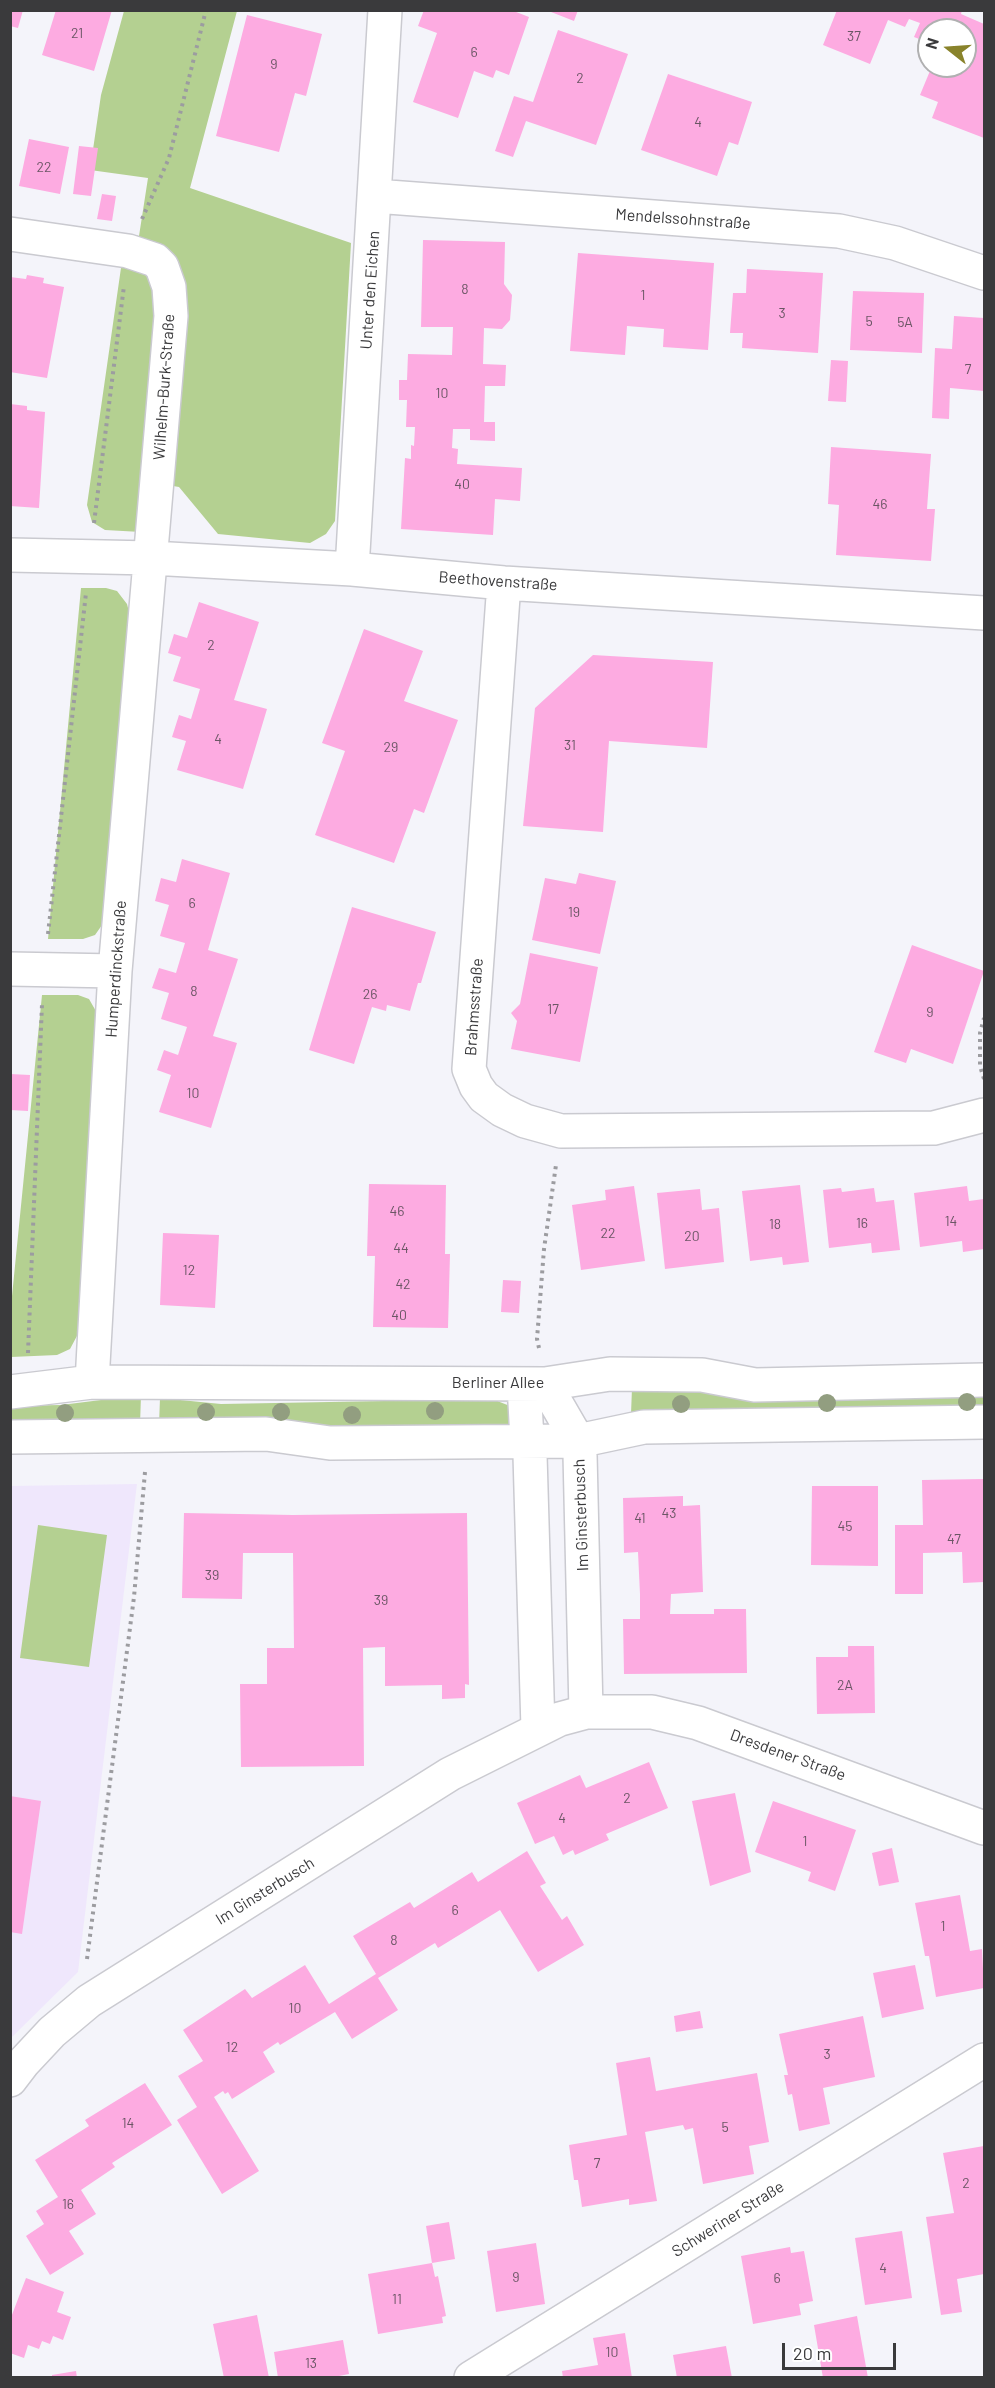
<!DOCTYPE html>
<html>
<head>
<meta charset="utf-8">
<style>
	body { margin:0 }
	#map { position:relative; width:995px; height:2388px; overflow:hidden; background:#f4f4fa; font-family:Barlow,sans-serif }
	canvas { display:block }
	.frame { position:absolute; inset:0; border:12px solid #3a3a3c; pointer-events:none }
	.north { position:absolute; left:917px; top:18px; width:60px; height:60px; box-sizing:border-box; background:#fff; border:2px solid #b0b0b1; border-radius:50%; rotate:287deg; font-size:16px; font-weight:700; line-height:24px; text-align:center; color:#3a3a3c }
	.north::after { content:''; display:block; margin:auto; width:21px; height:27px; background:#89832b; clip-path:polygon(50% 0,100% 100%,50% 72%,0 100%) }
	.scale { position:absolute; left:782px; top:2343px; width:114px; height:27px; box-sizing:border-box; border:3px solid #3a3a3c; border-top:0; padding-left:8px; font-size:18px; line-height:21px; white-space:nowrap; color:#3a3a3c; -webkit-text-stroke:4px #fff; paint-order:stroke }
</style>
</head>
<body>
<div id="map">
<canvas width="995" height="2388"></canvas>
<div class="frame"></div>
<div class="north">N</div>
<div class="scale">20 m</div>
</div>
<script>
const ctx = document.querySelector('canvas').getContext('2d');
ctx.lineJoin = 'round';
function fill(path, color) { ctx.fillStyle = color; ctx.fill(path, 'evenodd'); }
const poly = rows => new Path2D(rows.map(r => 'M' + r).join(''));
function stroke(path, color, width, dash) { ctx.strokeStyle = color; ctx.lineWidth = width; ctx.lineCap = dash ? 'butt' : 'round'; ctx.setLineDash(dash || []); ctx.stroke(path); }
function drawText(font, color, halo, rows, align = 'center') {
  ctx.font = font + ' Barlow,sans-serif'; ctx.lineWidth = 4.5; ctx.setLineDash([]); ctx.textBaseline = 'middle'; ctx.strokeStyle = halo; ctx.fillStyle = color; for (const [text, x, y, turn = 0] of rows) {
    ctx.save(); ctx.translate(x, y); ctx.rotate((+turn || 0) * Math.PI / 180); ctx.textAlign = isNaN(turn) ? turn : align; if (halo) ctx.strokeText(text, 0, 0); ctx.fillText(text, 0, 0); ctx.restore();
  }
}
fill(poly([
	[137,1484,78,1972,11,2038,11,1486]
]), '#efe7fc');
fill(poly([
	[124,11,237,11,190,188,351,243,335,521,326,534,310,543,218,534,179,487,144,481,141,532,105,530,92,522,87,505,126,233,139,236,148,178,90,170,101,95],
	[81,588,106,588,117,591,127,604,129,612,107,918,95,935,83,939,48,939],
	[42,995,78,995,89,999,97,1013,78,1334,70,1349,57,1355,11,1357,11,1306],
	[695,1387,728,1397,984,1393,984,1412,631,1414,632,1388],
	[141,1395,140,1425,11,1426,10,1406,61,1405],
	[160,1398,221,1404,492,1399,510,1406,512,1417,509,1427,502,1430,159,1425],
	[38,1525,107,1535,89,1667,20,1658]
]), '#b4d091');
fill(poly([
	[10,10,23,10,18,28,10,26],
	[56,10,112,10,94,71,42,55],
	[424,10,511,10,529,17,509,75,496,70,493,78,474,71,458,118,413,102,437,33,418,26],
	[546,10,578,10,574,21],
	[837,10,962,10,961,14,984,24,984,138,932,118,938,102,920,95,932,66,965,66,965,30,938,30,933,28,929,30,927,42,914,37,920,23,909,19,905,27,888,20,870,64,823,45],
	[247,15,322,34,306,96,295,93,279,152,216,136],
	[558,30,628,54,596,145,526,121,513,157,495,151,514,96,533,102],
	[668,74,752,102,738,145,729,142,717,176,641,150],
	[29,139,69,147,60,194,19,186],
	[79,146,98,148,91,196,73,194],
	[102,194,116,196,112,221,97,219],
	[423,240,505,242,504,284,512,295,510,320,502,329,484,328,483,364,506,365,505,386,485,386,484,422,495,422,495,441,470,440,470,429,453,429,452,448,458,449,457,464,522,468,520,501,495,499,493,535,401,529,405,458,411,459,411,445,414,446,415,427,406,427,407,400,399,400,399,380,407,380,408,354,452,355,453,327,421,327],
	[578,253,714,263,708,350,663,347,664,329,627,326,625,355,570,351],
	[747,269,823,273,818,353,742,348,743,333,730,333,733,293,746,293],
	[27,275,44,278,43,283,64,287,47,378,10,372,10,277,26,279],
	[853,291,924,293,922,353,850,350],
	[954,316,984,318,984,391,950,388,949,419,932,418,935,348,952,349],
	[831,360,848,361,846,402,828,401],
	[10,404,27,406,27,410,45,412,39,508,10,506],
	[831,447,931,454,927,509,935,509,931,561,836,555,839,505,828,504],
	[199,602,259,622,234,700,267,709,243,789,177,770,186,741,172,737,179,715,191,719,200,689,173,681,181,657,168,653,174,634,187,638],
	[364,629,423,651,404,701,458,720,424,813,414,809,394,863,315,835,345,751,322,743],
	[593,655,713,662,707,748,609,741,603,832,523,826,535,708],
	[182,859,230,873,208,950,238,959,213,1036,237,1043,211,1128,159,1112,171,1075,157,1070,164,1050,178,1055,187,1027,161,1019,169,993,152,988,159,968,176,973,185,943,160,936,169,905,155,901,161,878,176,882],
	[579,873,616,881,600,954,532,940,545,878,576,884],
	[352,907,436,932,421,983,418,983,410,1011,387,1005,386,1011,372,1007,354,1064,309,1050],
	[912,945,984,971,953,1064,911,1049,906,1063,874,1052],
	[530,953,598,967,580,1062,511,1049,517,1021,511,1013,520,1004],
	[10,1074,30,1075,28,1111,10,1110],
	[369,1184,446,1185,445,1254,450,1254,448,1328,373,1327,375,1256,367,1256],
	[800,1185,809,1262,783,1265,782,1257,750,1261,742,1191],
	[634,1186,645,1261,581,1270,572,1205,606,1200,605,1190],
	[967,1186,969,1201,984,1199,984,1249,963,1252,962,1241,920,1247,914,1193],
	[841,1188,842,1192,874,1188,876,1202,894,1200,900,1250,872,1253,871,1243,829,1248,823,1190],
	[700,1189,702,1210,719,1208,724,1262,665,1269,657,1193],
	[163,1233,219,1235,215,1308,160,1305],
	[503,1280,521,1281,519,1313,501,1312],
	[984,1479,984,1582,963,1583,962,1552,923,1553,923,1594,895,1594,895,1525,923,1525,922,1480],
	[812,1486,878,1486,878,1566,811,1565],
	[683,1496,683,1506,700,1505,703,1592,671,1594,670,1614,714,1614,714,1609,746,1609,747,1673,624,1674,623,1619,640,1619,640,1594,638,1552,624,1553,623,1498],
	[184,1513,293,1515,467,1513,469,1685,465,1684,465,1698,442,1699,442,1685,385,1686,385,1647,363,1648,364,1766,241,1767,240,1684,267,1684,267,1648,294,1648,293,1553,243,1553,242,1599,182,1598],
	[848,1646,874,1646,875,1713,817,1714,816,1657,848,1657],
	[649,1762,668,1808,606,1834,609,1840,575,1855,573,1850,563,1855,554,1836,535,1844,517,1803,580,1775,586,1788],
	[735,1793,751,1872,710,1886,692,1801],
	[10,1796,41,1801,22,1934,10,1932],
	[773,1801,856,1830,835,1891,808,1881,811,1872,755,1852],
	[892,1848,899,1882,879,1886,872,1853],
	[527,1851,546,1883,540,1886,562,1920,567,1916,584,1945,538,1972,500,1910,438,1948,435,1943,378,1978,398,2010,352,2039,335,2012,280,2045,278,2042,263,2052,275,2072,232,2099,228,2092,225,2094,223,2091,214,2097,259,2171,222,2194,177,2120,197,2107,178,2076,203,2061,183,2030,245,1989,252,1998,305,1965,329,2004,376,1974,353,1936,410,1902,414,1908,472,1872,478,1882],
	[960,1895,970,1951,982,1949,984,1988,936,1997,929,1956,925,1956,915,1903],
	[915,1965,924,2009,882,2018,873,1973],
	[700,2011,703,2028,676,2032,674,2016],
	[863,2016,875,2077,823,2088,830,2124,799,2131,792,2094,788,2095,784,2075,788,2075,779,2034],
	[650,2057,656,2091,757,2073,769,2142,749,2146,754,2174,703,2184,693,2128,685,2130,683,2125,645,2132,657,2201,629,2205,629,2199,582,2207,578,2180,574,2180,569,2145,627,2135,616,2063],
	[145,2083,172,2125,112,2163,115,2167,81,2190,96,2214,69,2231,84,2254,50,2275,26,2236,44,2224,36,2211,58,2197,35,2160,89,2126,85,2120],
	[984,2146,984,2274,957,2279,962,2312,941,2315,926,2217,954,2213,943,2153],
	[449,2222,455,2259,432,2263,426,2226],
	[902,2231,912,2298,865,2305,855,2238],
	[536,2243,545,2304,496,2312,487,2251],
	[790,2247,791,2253,804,2251,813,2301,799,2304,801,2315,753,2324,741,2256],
	[432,2263,435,2277,438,2276,446,2316,442,2317,443,2323,378,2334,368,2274],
	[26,2278,64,2292,57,2312,71,2317,63,2340,53,2336,50,2344,42,2341,39,2349,28,2345,24,2358,10,2353,10,2320],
	[257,2315,269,2378,224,2378,213,2324],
	[857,2316,868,2378,823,2378,814,2325],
	[625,2333,632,2378,563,2378,562,2371,598,2365,593,2338],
	[343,2340,349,2374,329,2378,278,2378,274,2352],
	[726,2346,732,2378,677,2378,673,2355],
	[76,2371,77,2378,52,2378,52,2375]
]), '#fdabe1');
const minor = poly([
	[375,196,839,231,895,243,984,273],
	[10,234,128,251,155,260,162,267,169,287,171,316,115,971,92,1382],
	[10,555,151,558,352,569,504,583,984,613],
	[352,569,385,10],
	[504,583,469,1069,476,1086,484,1097,502,1110,525,1121,561,1131,934,1128,984,1115],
	[10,969,115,971],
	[524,1384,527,1440,530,1455,538,1729],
	[545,1384,578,1441,580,1454,586,1712],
	[10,1392,92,1382,545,1384,610,1374,702,1375,755,1385,984,1380],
	[10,1437,266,1434,330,1443,578,1441,644,1427,984,1422],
	[10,2080,23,2063,52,2032,89,2001,450,1774,560,1719,586,1712,652,1712,698,1723,984,1828],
	[471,2378,984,2060]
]);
stroke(minor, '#cacad0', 36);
stroke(poly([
	[142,219,169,158,206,10],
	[94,523,124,286],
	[48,934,86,593],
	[984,1079,980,1066,980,1033,984,1018],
	[539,1348,537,1339,544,1249,556,1165],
	[28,1353,42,1004],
	[87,1959,134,1597,145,1472]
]), '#9c9ca0', 4, [3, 4.5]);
stroke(minor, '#fff', 33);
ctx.fillStyle = '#929e80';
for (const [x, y] of [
	[967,1402],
	[827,1403],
	[681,1404],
	[435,1411],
	[206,1412],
	[281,1412],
	[65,1413],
	[352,1415]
]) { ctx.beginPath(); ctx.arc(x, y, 9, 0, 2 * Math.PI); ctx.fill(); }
drawText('14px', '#6b5665', null, [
	["21",77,33],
	["37",854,36],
	["6",474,52],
	["9",274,64],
	["2",580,78],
	["4",698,122],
	["22",44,167],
	["8",465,289],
	["1",643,295],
	["3",782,313],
	["5",869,321],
	["5A",905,322],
	["7",968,369],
	["10",442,393],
	["40",462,484],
	["46",880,504],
	["2",211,645],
	["4",218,739],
	["31",570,745],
	["29",391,747],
	["6",192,903],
	["19",574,912],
	["8",194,991],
	["26",370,994],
	["17",553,1009],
	["9",930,1012],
	["10",193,1093],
	["46",397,1211],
	["14",951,1221],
	["16",862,1223],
	["18",775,1224],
	["22",608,1233],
	["20",692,1236],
	["44",401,1248],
	["12",189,1270],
	["42",403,1284],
	["40",399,1315],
	["43",669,1513],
	["41",640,1518],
	["45",845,1526],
	["47",954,1539],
	["39",212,1575],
	["39",381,1600],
	["2A",845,1685],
	["2",627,1798],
	["4",562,1818],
	["1",805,1841],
	["6",455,1910],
	["1",943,1926],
	["8",394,1940],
	["10",295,2008],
	["12",232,2047],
	["3",827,2054],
	["14",128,2123],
	["5",725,2127],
	["7",597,2163],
	["2",966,2183],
	["16",68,2204],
	["4",883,2268],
	["9",516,2277],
	["6",777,2278],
	["11",397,2299],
	["10",612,2352],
	["13",311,2363]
]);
drawText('16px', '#3a3a3c', '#fff', [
	["Mendelssohnstraße",683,219,4],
	["Unter den Eichen",370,290,-86],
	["Wilhelm-Burk-Straße",164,387,-86],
	["Beethovenstraße",498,581,4],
	["Humperdinckstraße",116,969,-86],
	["Brahmsstraße",474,1007,-86],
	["Berliner Allee",498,1383],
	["Im Ginsterbusch",581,1515,-92],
	["Dresdener Straße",788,1755,20],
	["Im Ginsterbusch",265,1891,-32],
	["Schweriner Straße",728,2219,-32]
]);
</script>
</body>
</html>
